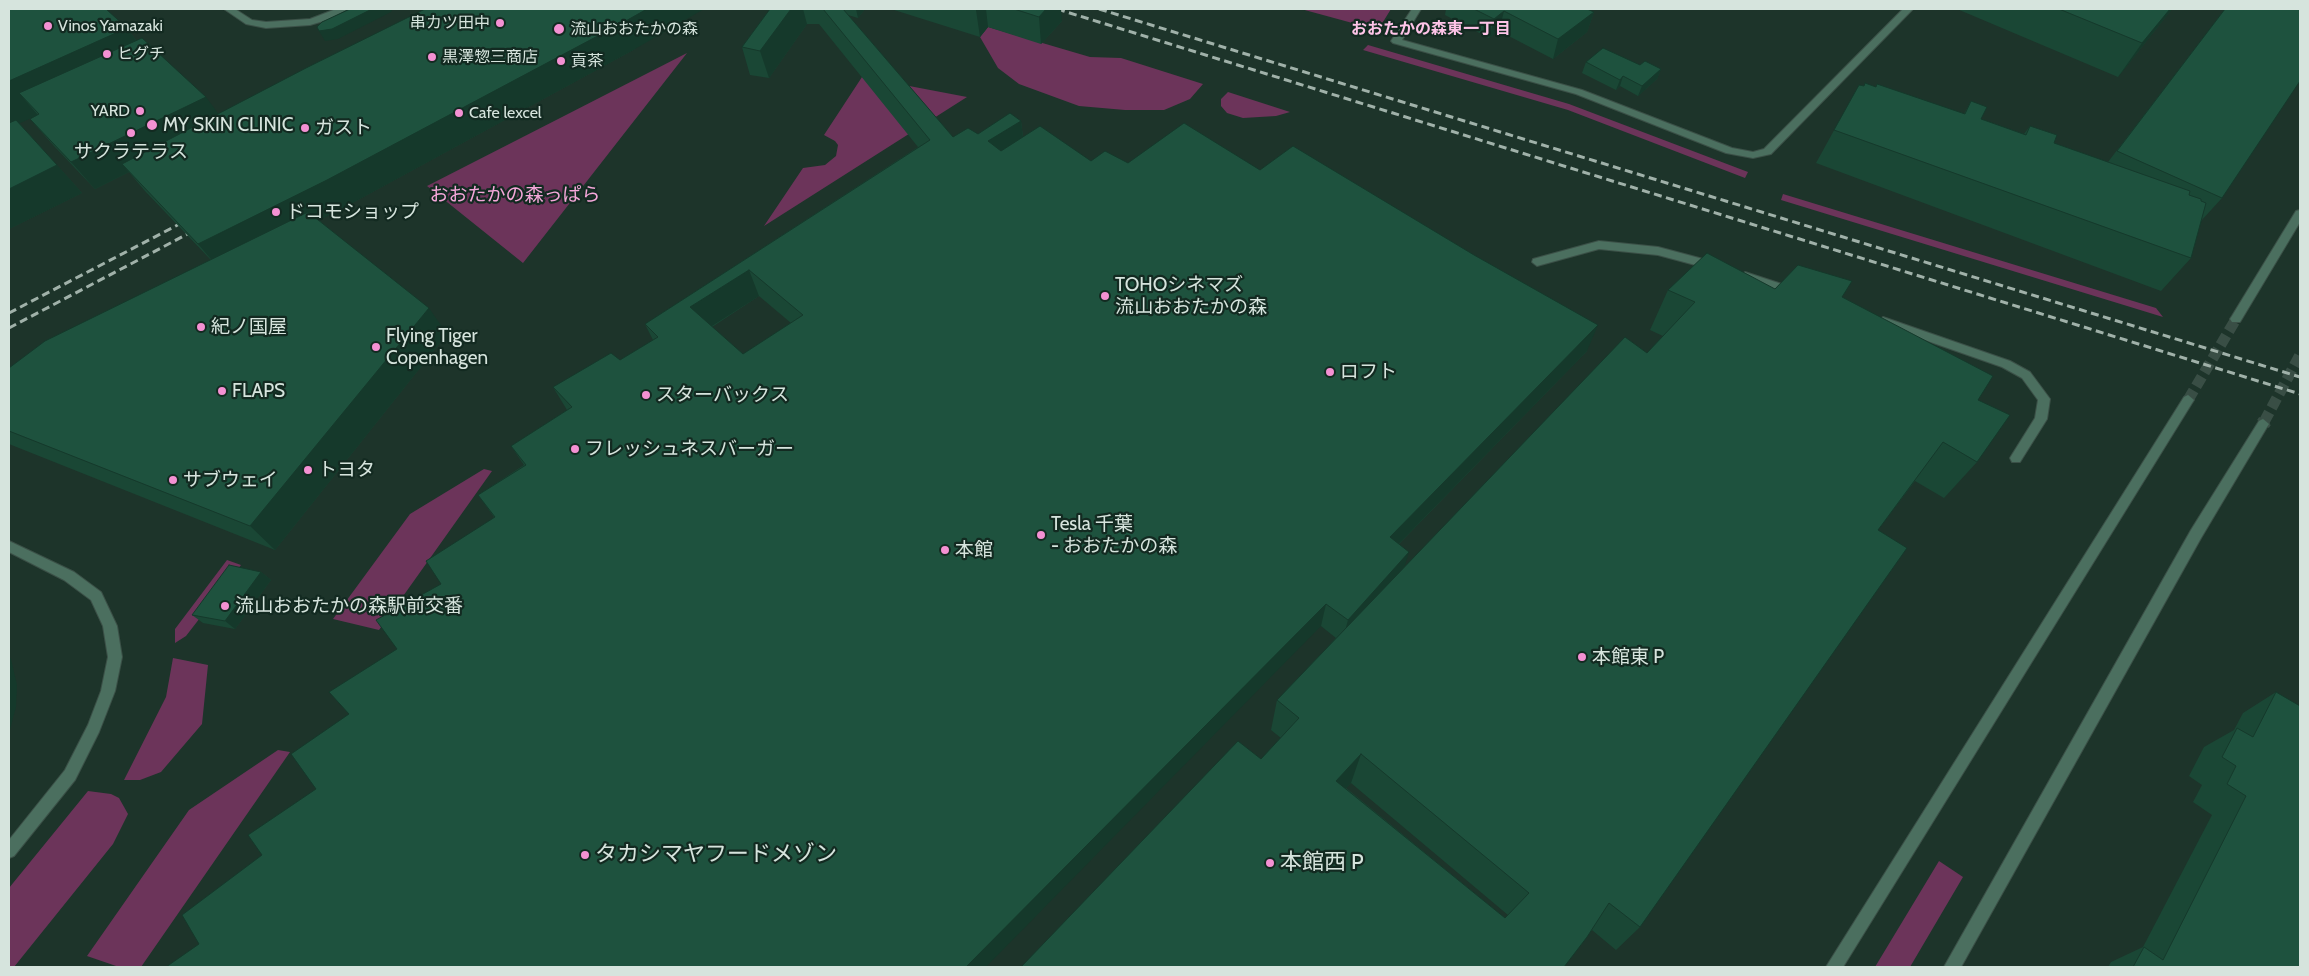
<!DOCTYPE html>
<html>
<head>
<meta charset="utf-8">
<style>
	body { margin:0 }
	#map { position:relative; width:2309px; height:976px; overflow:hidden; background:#1d342a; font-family:Cabin,sans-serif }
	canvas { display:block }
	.frame { position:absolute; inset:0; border:10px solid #d6e4dd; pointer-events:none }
</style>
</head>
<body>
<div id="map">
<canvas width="2309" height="976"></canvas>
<div class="frame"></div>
</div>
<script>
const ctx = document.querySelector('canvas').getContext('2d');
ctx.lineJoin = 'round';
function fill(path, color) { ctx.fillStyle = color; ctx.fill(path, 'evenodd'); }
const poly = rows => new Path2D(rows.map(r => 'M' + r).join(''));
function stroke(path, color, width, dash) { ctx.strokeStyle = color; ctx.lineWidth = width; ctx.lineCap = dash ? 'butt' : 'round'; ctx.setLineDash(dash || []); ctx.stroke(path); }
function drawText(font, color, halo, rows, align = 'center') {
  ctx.font = font + ' Cabin,"Noto Sans JP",sans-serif'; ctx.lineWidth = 4.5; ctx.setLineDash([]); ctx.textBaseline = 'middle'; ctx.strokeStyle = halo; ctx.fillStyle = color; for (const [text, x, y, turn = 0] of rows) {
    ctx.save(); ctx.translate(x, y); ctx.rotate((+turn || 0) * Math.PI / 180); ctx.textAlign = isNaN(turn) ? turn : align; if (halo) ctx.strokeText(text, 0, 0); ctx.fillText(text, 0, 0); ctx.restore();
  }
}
fill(poly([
	[1301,9,1391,9,1378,30],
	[988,27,1090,57,1121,58,1203,84,1190,99,1164,110,1125,110,1079,106,1019,84,998,68,980,37],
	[1368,45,1569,104,1748,172,1745,178,1568,110,1363,50],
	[687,53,523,263,427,186,564,116],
	[862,77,967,97,764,226,803,168,825,165,836,156,838,145,835,141,824,135],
	[1228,92,1290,112,1276,116,1243,118,1227,113,1221,106,1221,99],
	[1783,194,2156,308,2163,317,1781,200],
	[484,469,492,471,379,630,333,619,410,514],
	[227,560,241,565,186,636,175,643,175,629],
	[173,658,208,665,202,724,161,772,140,780,124,780,166,697],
	[278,750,290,752,141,967,119,967,87,956,189,810],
	[88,791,111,794,119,798,128,814,113,844,14,967,9,967,9,888],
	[1939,861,1963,877,1910,967,1875,967]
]), '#6c345a');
stroke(poly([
	[2188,400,2236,319],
	[2264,422,2300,355]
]), '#394e45', 11, [11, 5]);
stroke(poly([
	[2263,424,2265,421]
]), '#394e45', 14, [14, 7]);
const minor = poly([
	[224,9,235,9,252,20,266,22,310,19,336,9,348,9,327,20,310,25,266,28,246,24,224,9],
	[1412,9,1421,9,1402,40,1582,90,1732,148,1753,152,1764,149,1903,9,1913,9,1771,154,1753,158,1726,153,1576,94,1393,43,1391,41,1412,9],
	[2300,210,2300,222,2240,322,2232,322,2230,319,2232,316,2296,211,2300,210],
	[1599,241,1658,247,1718,263,1719,266,1714,270,1658,255,1599,249,1537,266,1532,262,1533,259,1599,241],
	[1745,272,1797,289,1799,292,1793,296,1741,279,1739,276,1745,272],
	[1883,317,2010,361,2030,372,2050,399,2047,419,2020,462,2012,462,2010,458,2035,418,2038,400,2022,378,2002,367,1879,324,1877,321,1883,317],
	[2188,395,2194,400,2192,403,1843,967,1826,967,2184,397,2188,395],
	[2263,419,2269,424,2267,427,2201,538,1961,967,1944,967,2191,530,2259,421,2263,419],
	[9,541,74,572,101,592,117,626,122,657,115,691,99,732,75,780,14,856,9,858,9,840,65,770,88,725,101,691,108,657,103,626,91,600,64,580,9,552,9,541]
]);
stroke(minor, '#3b5047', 2);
fill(minor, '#4b6f5f');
stroke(poly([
	[1057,9,2300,394],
	[1099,9,2300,377],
	[9,313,191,218],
	[9,328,199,228]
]), '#a0b1a9', 3, [8, 4.5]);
fill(poly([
	[9,9,127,28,136,40,218,114,635,49,345,207,319,220,447,334,275,550,9,444,9,368,211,260,145,191,129,172,95,189,54,146,30,119,38,115,19,123,82,193,9,229],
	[770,9,865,9,858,18,848,15,953,137,978,134,1021,121,1023,137,1091,161,1260,170,1587,351,1399,544,1404,567,1647,353,1663,336,1650,330,1668,290,1775,289,1852,281,1842,297,1978,400,1977,462,1944,498,1915,481,1878,530,1640,927,1616,950,1592,930,1564,967,1261,759,1281,738,1271,730,1277,700,1336,638,1321,626,199,944,262,855,316,789,349,714,397,649,441,584,494,517,478,495,524,465,511,446,567,410,553,387,620,360,653,340,645,324,918,147,819,24,807,24,769,78,750,75,742,47],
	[759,296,791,323,743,354,712,327],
	[1351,783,1508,915,1505,918,1346,788],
	[891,9,1046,9,1062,21,1041,44,988,27,980,37],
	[1446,9,1587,9,1594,12,1587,32,1553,59,1499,31,1489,38,1445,15],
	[1957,9,2172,9,2118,77],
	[2225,9,2300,9,2222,198,2201,221,2191,258,2161,291,1816,163,1859,85,1875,87,1964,114,1971,101,1981,119,2024,134,2030,126,2054,143,2108,162],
	[1586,62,1640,65,1661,69,1657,79,1638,96,1620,86,1616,90,1582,73],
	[261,572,271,580,235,629,203,623,192,615],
	[2276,692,2299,967,2108,967,2111,962,2143,947,2212,815,2193,802,2202,785,2189,776,2204,747,2234,730,2243,713]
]), '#1a4735');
fill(poly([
	[372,9,393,9,391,12,338,39,325,41,319,31],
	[647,9,704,9,635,49,345,207,221,271,198,244],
	[791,9,803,9,807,24,769,78,760,51],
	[856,9,865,9,858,18],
	[977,9,986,9,988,27,980,37,976,10],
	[1046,9,1061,9,1062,21,1041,44,1039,17],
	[2170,9,2172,9,2118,77,2142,43],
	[1504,11,1499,31,1489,38,1494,19],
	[1594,12,1587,32,1553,59,1558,39],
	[127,28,152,62,19,93,38,115,9,128,9,81],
	[1661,69,1657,79,1638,96,1642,86],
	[1623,76,1620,86,1616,90,1620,80],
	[206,97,226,124,122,164,129,172,95,189,71,162],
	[1021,121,1024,148,992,168,988,141],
	[57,165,82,193,9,229,9,189],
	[749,270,759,296,701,333,690,307],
	[429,308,447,334,275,550,250,526],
	[1598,325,1587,351,1383,560,1390,537],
	[1409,552,1402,575,1342,642,1348,620],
	[261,572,271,580,235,629,225,621],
	[1326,604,1321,626,986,967,966,967],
	[9,657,11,659,17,685,16,707,9,733],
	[1361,754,1351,783,1328,808,1336,781]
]), '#15392b');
const building = poly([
	[9,9,106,9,127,28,9,81,9,9],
	[350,9,372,9,332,29,319,31,317,27,322,22,350,9],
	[425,9,647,9,624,22,327,180,198,244,122,164,306,68,425,9],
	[770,9,791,9,760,51,742,47,770,9],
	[823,9,843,9,953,137,968,128,978,134,1010,113,1021,121,988,141,1001,151,1040,126,1091,161,1105,151,1128,163,1184,123,1260,170,1293,146,1474,255,1598,325,1390,537,1409,552,1348,620,1326,604,966,967,166,967,199,944,182,915,262,855,248,835,316,789,291,754,349,714,329,692,397,649,376,620,441,584,426,561,495,517,478,495,526,465,511,446,572,407,553,387,611,353,620,360,658,337,645,324,930,140,823,9],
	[749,270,803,315,743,354,690,307,749,270],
	[1014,9,1046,9,1039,17,1014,9],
	[1474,9,1587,9,1594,12,1558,39,1504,11,1494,19,1474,9],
	[2059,9,2170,9,2142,43,2059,9],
	[2225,9,2300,9,2300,81,2222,198,2117,151,2225,9],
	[142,38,206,97,71,162,30,119,39,114,19,93,142,38],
	[1603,48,1640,65,1645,61,1661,69,1642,86,1623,76,1620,80,1586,62,1603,48],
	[1865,83,1876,87,1877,84,1965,114,1971,101,1987,107,1981,119,2026,135,2030,126,2057,135,2054,143,2190,191,2189,195,2201,199,2201,201,2206,203,2191,258,1834,130,1859,85,1864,86,1865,83],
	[16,120,57,165,9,189,9,123,16,120],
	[308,212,429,308,250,526,9,431,9,368,45,341,308,212],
	[1707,253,1775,289,1798,265,1852,281,1842,297,1993,376,1978,400,2010,415,1977,462,1943,442,1878,530,1907,548,1640,927,1609,903,1587,937,1564,967,1021,967,1238,741,1261,759,1299,718,1277,700,1625,337,1647,353,1695,302,1668,290,1707,253],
	[1361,754,1529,893,1505,918,1336,781,1361,754],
	[229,565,261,572,225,621,192,615,229,565],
	[2276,692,2300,706,2300,964,2299,967,2133,967,2144,947,2163,960,2246,796,2227,784,2236,766,2222,757,2237,728,2253,737,2276,692]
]);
fill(building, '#1e523e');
stroke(building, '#15392b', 1);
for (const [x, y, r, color] of [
	[500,23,5,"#f491d3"],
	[48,26,5,"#f491d3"],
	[559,29,6,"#f491d3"],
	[107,54,5,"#f491d3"],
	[432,57,5,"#f491d3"],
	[561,61,5,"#f491d3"],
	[140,111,5,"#f491d3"],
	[459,113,5,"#f491d3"],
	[152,125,6,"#f491d3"],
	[305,128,5,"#f491d3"],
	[131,133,5,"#f491d3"],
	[276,212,5,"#f491d3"],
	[1105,296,5,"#f491d3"],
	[201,327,5,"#f491d3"],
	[376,347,5,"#f491d3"],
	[1330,372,5,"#f491d3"],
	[222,391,5,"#f491d3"],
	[646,395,5,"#f491d3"],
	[575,449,5,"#f491d3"],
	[308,470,5,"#f491d3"],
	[173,480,5,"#f491d3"],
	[1041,535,5,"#f491d3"],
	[945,550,5,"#f491d3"],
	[225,606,5,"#f491d3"],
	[1582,657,5,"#f491d3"],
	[585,855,5,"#f491d3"],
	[1270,863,5,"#f491d3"]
]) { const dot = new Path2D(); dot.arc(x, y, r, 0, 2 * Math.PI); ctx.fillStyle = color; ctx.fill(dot); stroke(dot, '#132a21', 2); }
drawText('16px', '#d6e4dd', '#132a21', [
	["串カツ田中",490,23,"right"],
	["Vinos Yamazaki",58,26],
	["流山おおたかの森",570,29],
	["ヒグチ",117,54],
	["黒澤惣三商店",442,57],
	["貢茶",571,61],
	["YARD",130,111,"right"],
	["Cafe lexcel",469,113]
], 'left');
drawText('bold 16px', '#fec4e8', '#132a21', [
	["おおたかの森東一丁目",1431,29]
]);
drawText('19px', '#d6e4dd', '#132a21', [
	["MY SKIN CLINIC",163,125],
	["ガスト",315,128],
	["サクラテラス",131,152,"center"],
	["ドコモショップ",286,212],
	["TOHOシネマズ",1115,285],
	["流山おおたかの森",1115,307],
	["紀ノ国屋",211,327],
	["Flying Tiger",386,336],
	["Copenhagen",386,358],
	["ロフト",1340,372],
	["FLAPS",232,391],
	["スターバックス",656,395],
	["フレッシュネスバーガー",585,449],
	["トヨタ",318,470],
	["サブウェイ",183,480],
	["Tesla 千葉",1051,524],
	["- おおたかの森",1051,546],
	["本館",955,550],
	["流山おおたかの森駅前交番",235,606],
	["本館東 P",1592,657]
], 'left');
drawText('19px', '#f4a7d9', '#132a21', [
	["おおたかの森っぱら",515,195]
]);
drawText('22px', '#d6e4dd', '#132a21', [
	["タカシマヤフードメゾン",595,855],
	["本館西 P",1280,863]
], 'left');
</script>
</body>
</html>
